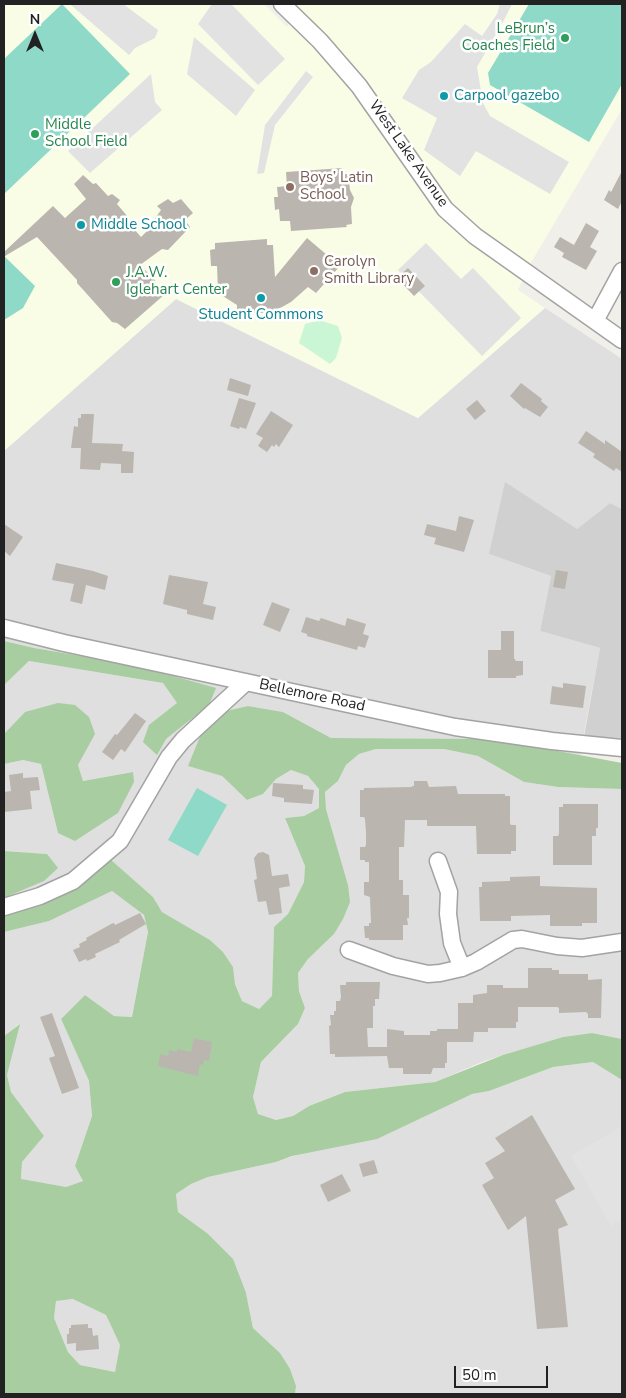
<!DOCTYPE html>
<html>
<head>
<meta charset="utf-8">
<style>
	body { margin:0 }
	#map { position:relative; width:626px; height:1398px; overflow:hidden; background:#f1efe9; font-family:"Nunito Sans",sans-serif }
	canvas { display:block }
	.frame { position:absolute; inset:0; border:5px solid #222; pointer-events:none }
	.north { position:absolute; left:10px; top:10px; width:50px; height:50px; -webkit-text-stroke:4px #fff; paint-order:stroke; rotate:0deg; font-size:14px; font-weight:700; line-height:20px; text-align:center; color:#222 }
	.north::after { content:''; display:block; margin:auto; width:18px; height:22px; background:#222; clip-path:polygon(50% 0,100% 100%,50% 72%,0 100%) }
	.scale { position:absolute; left:454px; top:1366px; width:94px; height:22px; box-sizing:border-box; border:2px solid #222; border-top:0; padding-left:6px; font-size:15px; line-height:18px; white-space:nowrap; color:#222; -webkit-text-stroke:4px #fff; paint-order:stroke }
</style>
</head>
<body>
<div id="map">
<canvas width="626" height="1398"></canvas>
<div class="frame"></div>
<div class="north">N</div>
<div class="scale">50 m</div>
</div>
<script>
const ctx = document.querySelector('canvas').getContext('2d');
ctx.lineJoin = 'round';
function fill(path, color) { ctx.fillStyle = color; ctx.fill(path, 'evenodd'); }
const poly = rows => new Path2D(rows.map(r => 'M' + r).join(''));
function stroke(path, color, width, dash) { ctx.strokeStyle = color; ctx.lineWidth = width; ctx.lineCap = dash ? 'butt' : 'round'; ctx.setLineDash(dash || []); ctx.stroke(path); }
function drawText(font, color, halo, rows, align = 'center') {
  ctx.font = font + ' "Nunito Sans",sans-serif'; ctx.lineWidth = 5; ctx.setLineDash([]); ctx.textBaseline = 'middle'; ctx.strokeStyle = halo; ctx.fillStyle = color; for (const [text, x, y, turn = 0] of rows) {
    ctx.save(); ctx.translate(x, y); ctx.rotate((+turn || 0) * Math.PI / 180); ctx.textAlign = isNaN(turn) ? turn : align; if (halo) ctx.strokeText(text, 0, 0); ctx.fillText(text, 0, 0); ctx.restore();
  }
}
fill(poly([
	[176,299,418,418,545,308,622,359,622,509,610,503,577,529,489,554,551,576,540,631,600,648,580,755,494,739,331,738,283,712,248,706,229,710,214,719,189,766,222,776,247,800,263,794,276,779,291,770,308,776,319,789,319,808,304,816,285,818,305,866,304,882,288,914,274,927,272,997,259,1009,242,1001,235,984,233,967,223,952,210,940,162,912,153,897,111,861,71,890,26,909,4,915,4,898,44,881,47,854,4,851,4,764,23,760,41,764,58,833,132,772,83,781,78,765,94,734,25,712,4,734,4,685,29,661,163,683,177,703,166,739,209,705,134,665,33,648,4,641,4,451],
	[376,749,444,749,478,756,524,782,558,787,622,789,622,1039,592,1033,563,1037,484,1061,435,1082,345,1092,309,1106,293,1116,276,1120,258,1114,253,1097,261,1062,298,1024,305,1008,299,991,298,973,308,959,334,934,348,885,326,809,325,792,338,781,346,765,359,754],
	[112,891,144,915,148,932,132,1017,114,1016,85,995,61,1019,89,1081,92,1116,75,1166,83,1181,66,1187,21,1180,22,1162,44,1136,11,1092,7,1075,19,1024,4,1036,4,932,49,921],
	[593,1062,622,1080,622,1394,295,1394,296,1386,280,1353,253,1328,246,1293,207,1233,178,1212,176,1194,191,1184,208,1177,276,1162,472,1094,489,1091,553,1067],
	[74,1299,106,1315,120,1345,115,1372,80,1365,68,1352,54,1318,56,1301]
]), '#dfdfdf');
fill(poly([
	[4,4,264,4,287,27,297,4,622,4,622,109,529,266,518,290,545,308,418,418,176,299,4,451]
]), '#fafde6');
fill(poly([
	[505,482,577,529,610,503,622,509,622,738,584,737,600,648,540,631,551,576,489,554]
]), '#d0d0d0');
fill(poly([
	[4,641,34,648,134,665,216,688,209,705,166,739,157,755,143,742,149,725,177,703,163,683,29,661,4,685],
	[58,703,75,705,89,717,95,734,78,765,83,781,133,772,134,782,118,813,75,841,58,833,41,764,23,760,4,764,4,734,25,712],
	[248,706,283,712,331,738,494,739,622,763,622,789,558,787,524,782,478,756,444,749,376,749,359,754,346,765,338,781,325,792,326,809,348,885,350,902,343,919,334,934,308,959,298,973,299,991,305,1008,298,1024,261,1062,253,1097,258,1114,276,1120,293,1116,309,1106,345,1092,435,1082,503,1055,563,1037,592,1033,622,1039,622,1080,593,1062,553,1067,489,1091,472,1094,377,1139,292,1156,276,1162,208,1177,191,1184,176,1194,178,1212,207,1233,233,1259,246,1293,253,1328,280,1353,290,1369,296,1386,295,1394,64,1393,63,1394,4,1394,4,1036,20,1024,7,1075,11,1092,44,1136,22,1162,21,1179,66,1187,83,1181,75,1166,92,1116,89,1081,61,1019,85,995,114,1016,132,1017,148,932,144,915,112,891,49,921,4,932,4,915,26,909,71,890,111,860,153,897,162,912,210,940,223,952,233,967,235,984,242,1001,259,1009,272,996,274,927,288,914,304,882,305,866,285,818,304,816,319,808,319,789,308,776,291,770,276,779,263,794,247,800,222,776,188,766,202,732,214,719,230,710],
	[73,1299,106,1315,120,1345,115,1372,80,1365,68,1352,54,1318,56,1301],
	[4,851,47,854,58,868,44,881,4,898]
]), '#a7cda1');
fill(poly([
	[319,320,338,326,342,338,336,358,330,364,299,343,305,324]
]), '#cbf6d5');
fill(poly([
	[62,4,130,74,4,194,4,59],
	[529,4,622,4,622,84,589,142,490,85,488,73],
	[4,256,35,286,23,308,4,320],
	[197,788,227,805,198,856,168,840]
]), '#8ed9c7');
fill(poly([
	[72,4,123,4,158,30,155,38,135,48,129,55,71,5],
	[212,4,231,4,285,59,258,85,198,24],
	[500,4,512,4,503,22,477,67,483,103,490,116,569,162,550,194,476,151,460,176,424,150,437,118,402,98,419,70,431,62,465,24,482,36,497,14],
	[194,37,255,90,236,116,187,74],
	[306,71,313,77,275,125,264,173,257,174,265,125],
	[151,74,155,102,162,110,90,173,68,151],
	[426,243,461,279,473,268,521,318,482,356,398,270],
	[622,1126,622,1219,611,1226,571,1156]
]), '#e2e2e2');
fill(poly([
	'438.5 96a5.5 5.5 0 1 1 11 0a5.5 5.5 0 1 1-11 0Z',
	[342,168,343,174,348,174,350,190,354,198,351,207,352,224,346,225,347,227,291,231,290,221,280,221,279,209,275,210,274,197,278,197,277,187,287,186,286,172],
	[622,171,622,201,618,209,604,200,609,190,611,192],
	[83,175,93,184,96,183,108,196,112,194,120,200,117,204,128,217,127,221,141,237,155,223,154,220,161,210,157,206,168,199,173,203,181,199,193,213,185,220,190,227,168,250,162,249,140,265,155,280,156,285,164,295,125,329,117,323,112,322,77,283,77,280,37,237,5,256,4,254,4,252,53,206,65,218,86,199,74,184],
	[586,223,599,231,590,247,597,251,586,270,562,257,564,253,554,247,560,237,574,245],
	[307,238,340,266,316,293,308,287,291,302,282,307,271,312,248,314,237,313,237,305,218,293,217,266,211,266,210,250,215,249,215,243,267,239,267,245,273,245,275,277],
	[408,268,425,286,414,296,397,278],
	[230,378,251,385,248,396,227,390],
	[521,383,542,399,541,401,548,407,540,417,525,408,524,409,510,396],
	[239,398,256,403,246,429,240,427,239,429,230,426],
	[477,400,486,411,475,420,466,409],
	[271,411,293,425,279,447,276,444,274,447,272,445,267,452,258,446,263,438,256,434],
	[81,414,94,414,92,443,123,444,122,451,134,452,133,473,121,473,121,464,101,463,100,470,80,469,81,448,71,448,74,426,78,427,78,418,81,418],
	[586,431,605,444,605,440,622,452,622,472,616,468,614,471,593,457,595,454,578,443],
	[459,516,474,520,464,552,434,544,436,538,424,535,427,524,456,531],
	[4,524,23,537,10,556,4,551],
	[56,563,93,571,108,576,105,590,86,585,82,604,70,601,74,584,52,580],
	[556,570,568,572,565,589,553,587],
	[169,575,208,582,203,604,216,607,213,620,187,614,187,610,163,604],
	[272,602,290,609,280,632,263,625],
	[306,617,319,621,321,618,345,626,347,618,366,624,363,634,369,636,365,648,358,646,357,650,307,636,307,634,301,632],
	[501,631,514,631,514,658,516,661,523,661,523,675,516,676,516,678,488,678,488,650,501,650],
	[563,683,586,686,583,708,550,704,552,686,563,688],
	[135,713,146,721,125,752,121,749,113,760,102,752,115,734,117,735],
	[23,773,23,778,38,777,40,790,30,791,32,809,4,812,4,792,11,791,9,775],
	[414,781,427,781,429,787,456,786,458,794,505,794,505,796,510,796,510,823,511,825,516,825,516,851,511,851,511,854,477,854,476,826,427,826,427,820,405,820,404,847,399,847,399,880,403,880,403,895,409,895,409,918,407,918,408,925,403,925,403,940,369,940,369,938,365,938,364,926,369,926,369,923,371,923,370,897,364,895,364,882,369,882,369,862,365,862,365,860,360,860,360,847,365,847,366,845,366,832,365,819,364,817,360,817,360,790,364,790,364,788,412,787,412,786,414,786],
	[273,783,303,785,303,789,314,790,312,804,284,802,284,798,272,796],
	[563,804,598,804,598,828,596,828,596,836,592,836,592,865,553,865,553,836,558,836,559,834,559,807,563,807],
	[263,852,269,855,272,876,288,874,290,886,279,888,282,913,269,915,266,901,258,902,254,880,257,879,254,858,258,853],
	[540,876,540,886,597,888,597,923,582,923,582,926,550,926,550,915,511,916,511,921,480,921,479,887,482,887,482,882,509,881,510,881,510,877],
	[140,913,146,924,119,940,120,942,95,954,96,957,87,961,86,959,79,962,73,950,80,947,79,944,87,940,86,938,111,924,114,923,115,925],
	[528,968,552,968,552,970,559,970,559,974,588,974,588,980,602,979,601,1018,588,1018,588,1014,586,1012,559,1013,559,1008,557,1007,518,1007,518,1022,516,1022,516,1028,488,1028,488,1032,474,1032,473,1042,447,1042,447,1063,445,1063,445,1068,433,1068,431,1074,403,1074,403,1068,389,1068,387,1056,335,1057,335,1054,330,1054,329,1026,331,1025,330,1015,334,1015,334,1011,336,1011,336,1001,340,1001,341,997,340,985,346,985,346,982,380,982,379,999,375,999,375,1006,373,1006,373,1028,367,1028,368,1047,387,1047,387,1029,404,1031,404,1035,430,1035,430,1031,437,1031,437,1029,458,1029,458,1003,473,1003,473,995,487,993,487,985,503,985,503,988,528,988],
	[52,1013,79,1088,62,1094,49,1058,55,1056,40,1017],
	[194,1038,212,1042,209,1061,204,1060,203,1065,200,1064,198,1076,158,1066,160,1054,168,1056,169,1050,177,1052,177,1049,191,1052],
	[532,1115,575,1189,555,1200,568,1225,558,1229,568,1327,537,1329,526,1216,508,1230,482,1185,494,1178,485,1163,505,1151,495,1138],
	[374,1160,378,1173,363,1177,359,1164],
	[342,1174,351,1191,328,1202,320,1185],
	[88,1324,88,1328,92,1328,93,1336,98,1335,99,1349,76,1351,76,1343,67,1344,67,1334,69,1334,69,1328,71,1328,71,1325]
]), '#bab6af');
const minor = poly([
	[282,4,320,41,359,86,445,209,475,236,622,340],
	[595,321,622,271],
	[4,628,64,643,455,727,552,741,622,748],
	[438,861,449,892,448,914,452,943,462,968],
	[4,907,40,896,73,881,120,841,169,757,183,740,246,682],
	[349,950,393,966,428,974,440,973,462,968,476,962,513,940,522,939,557,946,582,948,622,942]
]);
stroke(minor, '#a3a3a3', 19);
stroke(minor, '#fff', 16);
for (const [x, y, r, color] of [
	[565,38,5,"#2e9e5b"],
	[444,96,5,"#0f9aa8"],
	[35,134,5,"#2e9e5b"],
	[290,187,5,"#8d6e63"],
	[81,225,5,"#0f9aa8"],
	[314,271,5,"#8d6e63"],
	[116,282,5,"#2e9e5b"],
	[261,298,5,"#0f9aa8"]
]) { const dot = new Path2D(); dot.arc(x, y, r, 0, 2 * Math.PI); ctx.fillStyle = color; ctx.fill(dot); stroke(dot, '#fff', 2); }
drawText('15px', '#27864d', '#fff', [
	["LeBrun’s",555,29,"right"],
	["Coaches Field",555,46,"right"],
	["Middle",45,125],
	["School Field",45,142],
	["J.A.W.",126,273],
	["Iglehart Center",126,290]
], 'left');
drawText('15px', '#0d838f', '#fff', [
	["Carpool gazebo",454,96],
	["Middle School",91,225],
	["Student Commons",261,315,"center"]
], 'left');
drawText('15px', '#222', '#fff', [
	["West Lake Avenue",408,154,55],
	["Bellemore Road",312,696,12]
]);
drawText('15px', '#785e54', '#fff', [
	["Boys’ Latin",300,178],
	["School",300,195],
	["Carolyn",324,262],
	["Smith Library",324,279]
], 'left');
</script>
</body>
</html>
